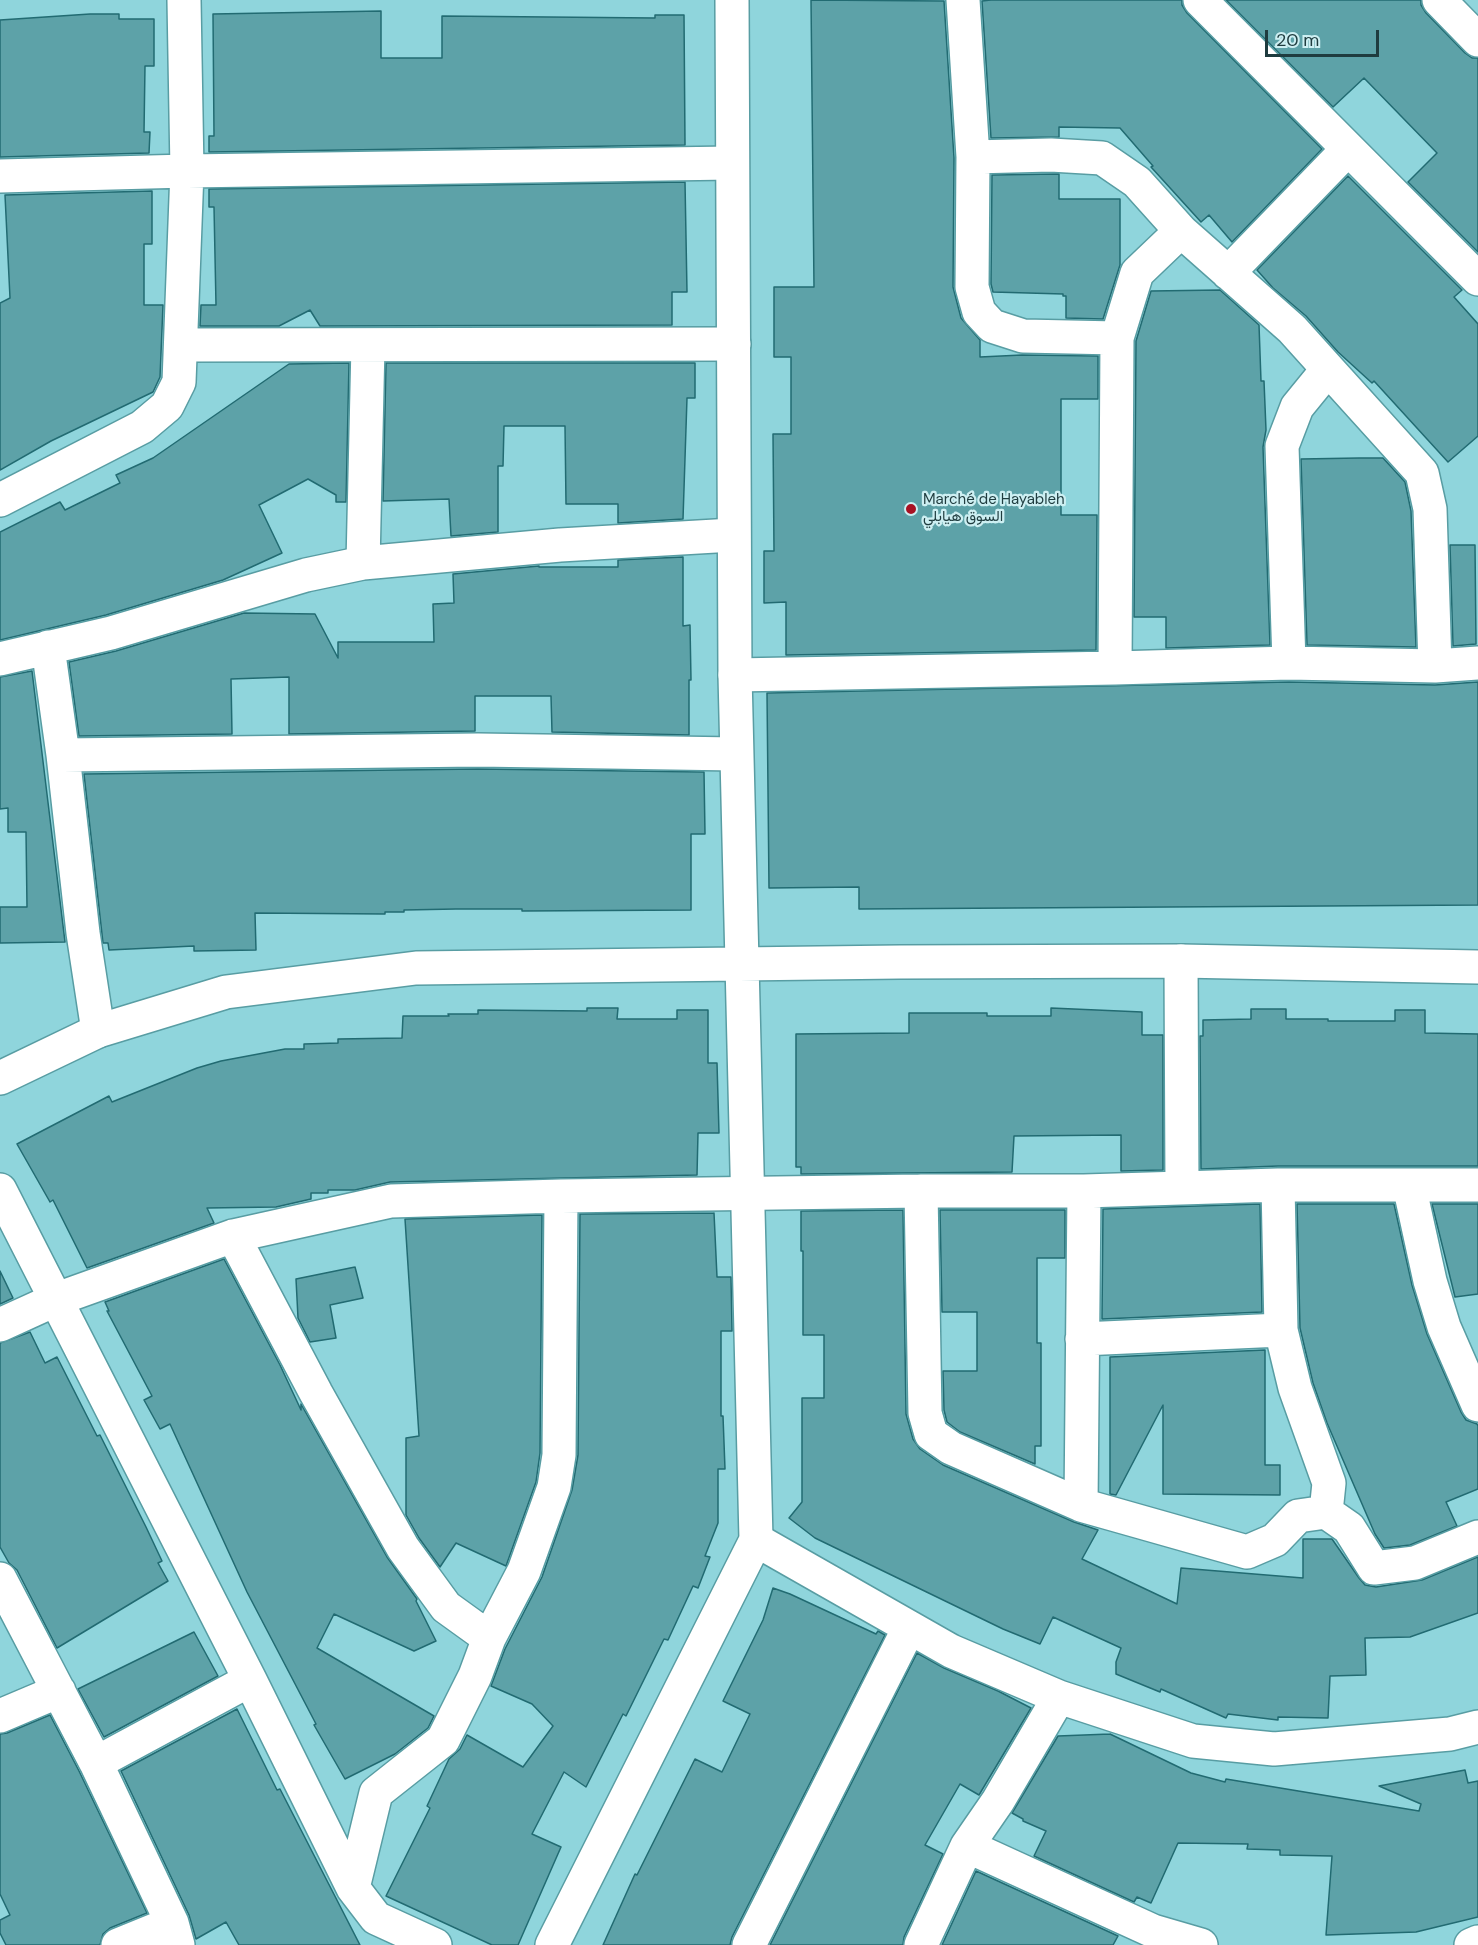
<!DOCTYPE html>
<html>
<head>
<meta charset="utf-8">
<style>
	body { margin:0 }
	#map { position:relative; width:1478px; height:1945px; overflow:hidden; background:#8fd5dc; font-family:"DM Sans",sans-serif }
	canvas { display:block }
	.scale { position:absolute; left:1265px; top:30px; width:114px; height:27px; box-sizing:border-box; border:3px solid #1f3c3f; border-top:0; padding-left:8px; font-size:18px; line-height:21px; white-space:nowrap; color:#1f3c3f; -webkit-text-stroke:4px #cdeff2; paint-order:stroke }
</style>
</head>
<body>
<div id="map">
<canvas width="1478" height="1945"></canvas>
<div class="scale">20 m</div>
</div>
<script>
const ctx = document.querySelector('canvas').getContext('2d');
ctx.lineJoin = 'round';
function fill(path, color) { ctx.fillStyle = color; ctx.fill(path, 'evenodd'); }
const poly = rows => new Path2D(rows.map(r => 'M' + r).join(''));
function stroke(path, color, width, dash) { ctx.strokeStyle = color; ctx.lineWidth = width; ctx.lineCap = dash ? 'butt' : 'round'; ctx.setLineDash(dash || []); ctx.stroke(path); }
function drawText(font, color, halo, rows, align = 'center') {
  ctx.font = font + ' "DM Sans",Vazirmatn,sans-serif'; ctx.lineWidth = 4.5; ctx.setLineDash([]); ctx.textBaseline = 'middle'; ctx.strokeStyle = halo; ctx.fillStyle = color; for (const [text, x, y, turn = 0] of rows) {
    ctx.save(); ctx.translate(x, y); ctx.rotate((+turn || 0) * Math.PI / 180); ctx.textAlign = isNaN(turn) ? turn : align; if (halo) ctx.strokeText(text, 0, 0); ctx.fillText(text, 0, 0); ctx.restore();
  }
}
const building = poly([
	[811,0,944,1,954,158,953,287,961,318,980,340,980,357,1022,355,1098,356,1098,399,1061,399,1061,515,1097,515,1096,650,786,655,786,602,764,603,764,551,774,551,773,434,791,434,791,357,774,357,774,287,814,287,811,0],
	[991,0,1182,0,1182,5,1187,13,1322,149,1232,242,1209,215,1201,222,1151,167,1153,166,1120,128,1059,127,1059,137,991,138,982,1,991,0],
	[1226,0,1421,0,1421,5,1426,13,1465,53,1472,58,1478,58,1478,252,1408,182,1437,153,1364,78,1333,107,1226,0],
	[381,11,381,58,442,58,442,16,655,18,655,15,684,15,685,145,209,152,209,136,214,136,213,14,381,11],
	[90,14,119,14,119,19,154,19,154,66,145,66,144,132,150,132,149,153,0,157,0,20,90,14],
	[1059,174,1059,199,1120,199,1120,265,1103,319,1066,318,1066,296,1063,296,1063,294,993,292,991,284,992,175,1059,174],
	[1348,176,1462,290,1454,297,1478,324,1478,436,1448,462,1374,381,1372,383,1338,352,1306,316,1273,288,1257,270,1348,176],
	[685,182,687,292,672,292,672,325,320,326,310,310,279,326,200,326,201,305,216,305,214,207,209,207,209,189,685,182],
	[152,191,152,244,144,244,144,305,163,305,160,377,153,392,51,441,0,470,0,303,10,298,5,195,152,191],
	[1220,290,1259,325,1261,381,1264,381,1266,430,1263,447,1270,645,1166,648,1166,617,1134,617,1136,341,1151,291,1220,290],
	[349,363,346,502,336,502,336,495,308,479,259,505,282,553,223,580,106,615,0,640,0,532,60,502,65,510,120,483,116,475,153,458,289,364,349,363],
	[386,363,695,363,695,398,687,398,683,519,618,523,618,504,566,504,565,426,504,426,503,466,498,466,498,532,451,536,449,499,383,501,386,363],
	[1359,458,1383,458,1405,482,1411,511,1416,647,1307,645,1301,459,1359,458],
	[1450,545,1475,545,1476,644,1453,646,1450,545],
	[683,557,683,626,690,625,691,680,689,680,689,735,552,732,551,696,475,696,475,731,289,734,289,677,231,679,232,734,79,736,69,662,116,651,244,613,315,614,338,658,338,642,434,642,433,604,454,603,453,574,539,566,539,567,618,567,618,560,683,557],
	[32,671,65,942,0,943,0,907,27,907,26,832,8,832,8,808,0,809,0,677,32,671],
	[1289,682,1435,685,1478,682,1478,905,859,909,859,887,769,888,767,693,1289,682],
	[478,769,704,772,705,834,691,834,691,910,522,911,522,909,456,909,404,910,404,912,385,912,385,914,255,913,256,950,194,951,194,946,109,950,108,943,103,943,84,774,478,769],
	[587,1008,618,1008,617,1019,677,1019,677,1010,708,1010,708,1063,717,1063,719,1133,698,1133,697,1175,390,1182,355,1190,328,1190,328,1193,311,1193,311,1199,276,1207,207,1208,214,1223,87,1268,53,1200,50,1202,17,1144,109,1096,112,1102,197,1068,221,1061,285,1049,304,1049,304,1044,338,1043,338,1039,402,1038,403,1016,449,1016,448,1014,478,1014,478,1010,587,1011,587,1008],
	[1051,1008,1142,1012,1142,1035,1163,1035,1163,1170,1121,1171,1121,1135,1014,1136,1012,1172,801,1174,801,1167,796,1167,796,1034,909,1033,909,1013,987,1013,987,1016,1051,1016,1051,1008],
	[1251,1009,1286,1009,1286,1019,1328,1019,1328,1021,1395,1021,1395,1010,1425,1010,1425,1033,1478,1034,1478,1166,1278,1166,1201,1169,1200,1036,1203,1036,1203,1020,1251,1019,1251,1009],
	[1260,1204,1262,1312,1102,1319,1103,1209,1260,1204],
	[1297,1204,1394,1204,1412,1285,1427,1334,1461,1412,1466,1420,1477,1424,1478,1426,1478,1489,1446,1502,1457,1526,1410,1545,1384,1548,1375,1534,1327,1423,1313,1383,1300,1328,1297,1204],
	[1432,1204,1478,1204,1478,1294,1455,1297,1432,1204],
	[903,1210,906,1414,913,1439,920,1449,943,1465,1074,1522,1098,1530,1082,1559,1177,1604,1181,1568,1303,1578,1303,1539,1332,1539,1359,1578,1365,1585,1376,1587,1422,1580,1478,1557,1478,1613,1410,1637,1365,1638,1366,1675,1330,1676,1328,1718,1278,1717,1278,1720,1228,1714,1226,1718,1161,1689,1160,1692,1116,1674,1116,1662,1121,1648,1053,1617,1040,1644,1003,1629,815,1538,789,1518,802,1502,802,1398,824,1398,824,1335,803,1335,803,1251,801,1251,801,1211,903,1210],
	[940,1210,1065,1210,1065,1258,1037,1258,1037,1343,1041,1343,1041,1446,1035,1446,1035,1464,960,1432,947,1422,944,1410,943,1371,977,1371,977,1312,942,1312,940,1210],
	[714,1213,717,1277,731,1277,732,1331,721,1331,721,1416,723,1416,725,1469,718,1469,718,1523,705,1556,710,1557,698,1588,693,1586,668,1640,664,1639,626,1716,623,1714,586,1787,564,1772,532,1834,561,1847,518,1945,492,1945,386,1896,430,1808,427,1806,449,1759,460,1749,467,1735,523,1767,553,1726,532,1704,491,1686,505,1649,542,1577,572,1490,578,1455,580,1214,714,1213],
	[542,1215,540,1453,536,1482,506,1566,456,1543,440,1567,419,1538,406,1515,406,1438,419,1436,405,1219,542,1215],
	[224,1259,280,1365,301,1410,301,1404,387,1557,417,1599,416,1601,436,1641,414,1651,334,1614,317,1648,434,1716,428,1728,395,1754,345,1779,314,1725,316,1724,247,1592,170,1424,160,1429,144,1400,152,1396,107,1311,109,1311,105,1302,224,1259],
	[355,1267,363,1298,330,1305,336,1338,310,1342,298,1318,296,1279,355,1267],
	[0,1271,13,1298,0,1304,0,1271],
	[30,1332,45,1363,57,1357,97,1436,100,1435,146,1527,162,1561,158,1563,168,1581,57,1648,17,1570,9,1563,0,1547,0,1343,30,1332],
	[1265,1350,1265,1465,1280,1465,1280,1495,1163,1494,1163,1405,1116,1495,1110,1494,1110,1357,1265,1350],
	[773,1588,790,1594,876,1634,878,1631,885,1635,732,1937,730,1945,603,1945,635,1874,637,1875,695,1759,722,1772,750,1714,723,1701,763,1620,773,1588],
	[194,1632,218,1676,104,1737,78,1689,194,1632],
	[917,1653,944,1668,998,1691,1031,1708,979,1795,960,1784,925,1845,943,1854,904,1937,903,1945,770,1945,917,1653],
	[237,1709,277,1790,280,1789,360,1945,239,1945,226,1922,196,1939,189,1915,121,1771,237,1709],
	[50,1715,79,1771,147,1913,110,1928,103,1934,100,1945,6,1945,0,1933,0,1920,10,1915,0,1894,0,1734,7,1733,50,1715],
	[1110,1734,1191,1773,1225,1782,1226,1779,1419,1811,1421,1804,1379,1786,1465,1770,1468,1783,1478,1781,1478,1917,1416,1932,1326,1935,1332,1856,1280,1855,1280,1850,1247,1849,1248,1844,1178,1843,1151,1903,1137,1897,1134,1902,1034,1856,1046,1831,1023,1821,1023,1819,1012,1813,1058,1736,1110,1734],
	[976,1871,1118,1936,1113,1945,942,1945,976,1871]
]);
fill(building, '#5da2a8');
stroke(building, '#226b72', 1.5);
const street = poly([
	[963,0,973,157,972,287,979,312,992,326,1023,336,1117,338],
	[1200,0,1478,279],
	[1439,0,1478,40],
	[973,157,1051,155,1102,158,1137,182,1181,231,1292,329,1328,369,1422,473,1430,509,1435,666],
	[0,176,187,171,732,163],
	[1228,273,1348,149],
	[181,345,734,344],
	[0,500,142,427,167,406,179,382,187,171,184,0],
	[363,563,368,345],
	[48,647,63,755,83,933,98,1031],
	[0,659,111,633,306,575,363,563,560,545,733,535],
	[1289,663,1282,446,1297,407,1328,369],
	[1115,668,1117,338,1137,273,1181,231],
	[735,675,1115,668,1289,663,1435,666,1478,663],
	[63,755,478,750,736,754],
	[1181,961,1182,1188],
	[1278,1185,1281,1330,1295,1388,1329,1483,1326,1512],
	[1409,1185,1430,1281,1444,1327,1478,1405],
	[0,1190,250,1680,353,1888,376,1918,435,1945],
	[921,1191,925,1413,931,1434,951,1448,1081,1505,1247,1552,1275,1540,1298,1516,1326,1512,1349,1528,1374,1568,1415,1563,1478,1537],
	[233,1236,316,1393,403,1548,446,1607,489,1638],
	[0,1325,57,1299,233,1236,391,1201,561,1196,921,1191,1084,1191,1278,1185,1478,1185],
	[1082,1339,1281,1330],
	[1081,1505,1084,1191],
	[756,1540,951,1651,1059,1697,1193,1741,1274,1749,1450,1734,1478,1727],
	[0,1579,96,1763,172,1923,178,1945],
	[0,1716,59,1691],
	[96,1763,250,1680],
	[967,1846,1153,1931,1201,1945],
	[353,1888,376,1793,443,1740,475,1676,489,1638,524,1571,554,1487,559,1455,561,1196],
	[118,1945,172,1923],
	[749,1945,909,1628],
	[921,1945,967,1846,998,1801,1059,1697],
	[1471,1945,1478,1942]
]);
const secondary = poly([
	[0,1078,98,1031,226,992,416,968,900,962,1181,961,1478,967],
	[552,1945,756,1540,735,675,732,0]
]);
stroke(street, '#589da3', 36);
stroke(secondary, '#589da3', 36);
stroke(street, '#fff', 33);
stroke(secondary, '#fff', 33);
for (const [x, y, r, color] of [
	[911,509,6,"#a81123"]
]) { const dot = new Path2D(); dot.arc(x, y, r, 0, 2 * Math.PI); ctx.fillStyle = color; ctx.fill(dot); stroke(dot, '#cdeff2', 2); }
drawText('15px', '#1f3c3f', '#cdeff2', [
	["Marché de Hayableh",923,500],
	["السوق هيابلي",923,517]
], 'left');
</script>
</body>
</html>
